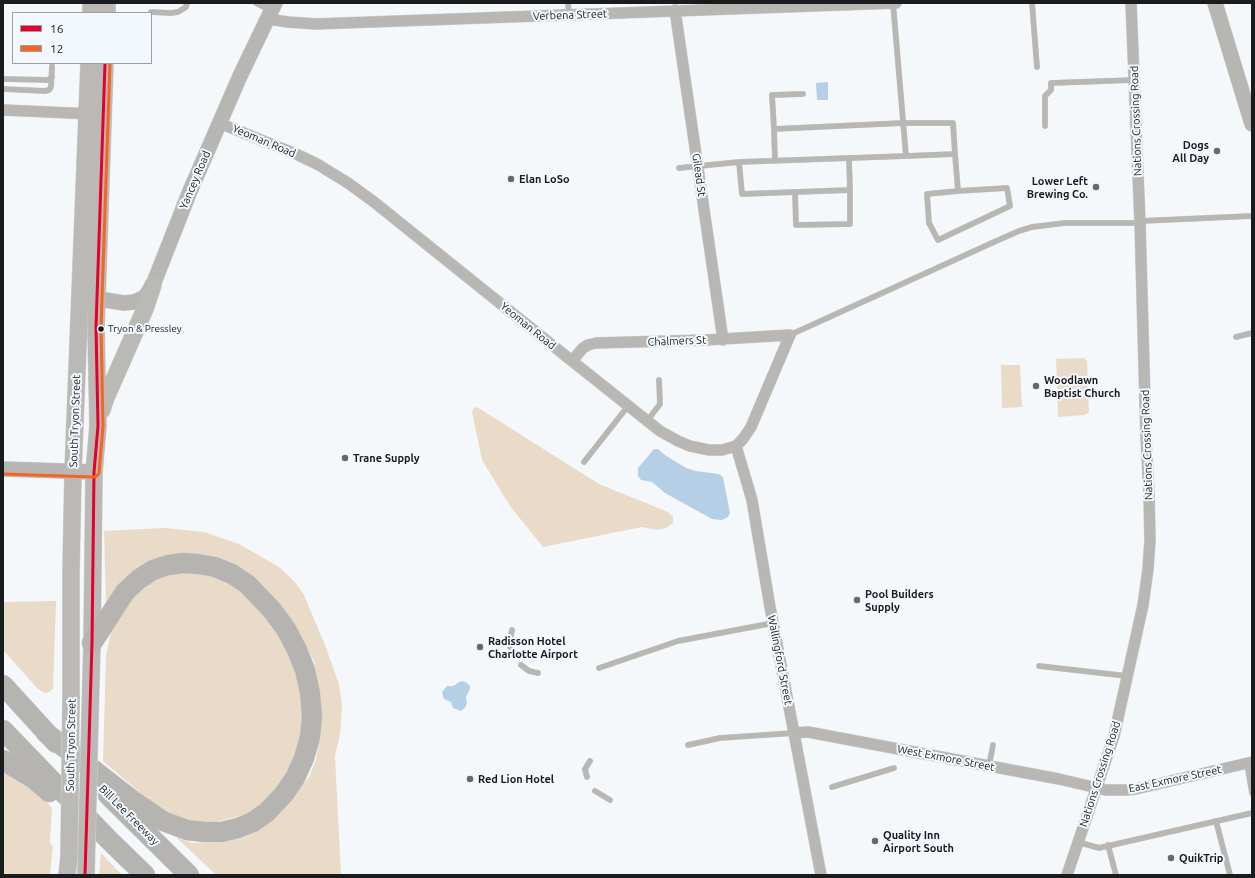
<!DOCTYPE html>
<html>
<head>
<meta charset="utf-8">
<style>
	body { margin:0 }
	#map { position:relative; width:1255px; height:878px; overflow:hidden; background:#f5f8fa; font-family:Ubuntu,sans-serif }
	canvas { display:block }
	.frame { position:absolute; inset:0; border:4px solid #191b1d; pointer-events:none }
	.legend { position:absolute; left:12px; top:12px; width:140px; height:52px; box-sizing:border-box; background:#f2f8fd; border:1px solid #9ba0a3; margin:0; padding:5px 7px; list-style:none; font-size:12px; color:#191b1d }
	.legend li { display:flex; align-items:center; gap:8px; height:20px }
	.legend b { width:20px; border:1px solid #9ba0a3 }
</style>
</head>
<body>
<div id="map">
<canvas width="1255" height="878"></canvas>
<div class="frame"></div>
<ul class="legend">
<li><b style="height:5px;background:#e4002b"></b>16</li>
<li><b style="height:5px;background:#f26522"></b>12</li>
</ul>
</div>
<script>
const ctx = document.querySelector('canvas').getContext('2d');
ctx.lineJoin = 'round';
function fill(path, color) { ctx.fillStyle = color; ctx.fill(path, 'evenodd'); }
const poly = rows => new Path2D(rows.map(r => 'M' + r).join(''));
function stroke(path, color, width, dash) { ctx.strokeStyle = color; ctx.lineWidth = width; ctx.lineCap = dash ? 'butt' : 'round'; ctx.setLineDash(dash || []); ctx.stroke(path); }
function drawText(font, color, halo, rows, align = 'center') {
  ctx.font = font + ' Ubuntu,sans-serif'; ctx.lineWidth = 4; ctx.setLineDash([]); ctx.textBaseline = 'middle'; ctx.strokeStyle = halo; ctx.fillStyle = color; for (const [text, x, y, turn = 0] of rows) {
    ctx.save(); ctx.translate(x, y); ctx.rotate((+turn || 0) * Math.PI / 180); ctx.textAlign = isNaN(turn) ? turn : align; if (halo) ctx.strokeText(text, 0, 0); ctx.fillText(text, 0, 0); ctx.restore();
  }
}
fill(poly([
	[1084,358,1087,361,1089,412,1085,415,1058,417,1056,359],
	[1001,365,1020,365,1022,407,1002,408],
	[477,407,599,484,668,512,673,517,673,523,666,528,658,530,642,527,543,547,510,506,482,460,472,412,473,409],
	[165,528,204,532,239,544,279,567,294,581,303,593,325,645,339,684,342,706,340,734,335,756,341,875,216,875,176,837,192,843,226,842,246,837,266,824,281,811,295,796,309,777,316,760,322,721,320,694,314,661,299,632,203,555,106,604,104,531],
	[196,570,228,582,251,599,281,637,298,675,303,715,300,743,286,775,267,800,248,814,216,822,198,822,185,820,174,815,144,796,103,761,106,655,112,627,123,604,156,577],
	[56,601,53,689,49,692,44,693,37,688,3,650,3,602],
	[3,767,40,794,52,808,50,843,53,846,50,875,3,875],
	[101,853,122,875,99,875]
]), '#eadac8');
fill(poly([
	[828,82,828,100,817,100,816,83],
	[654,449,658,449,665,455,686,468,696,471,719,474,723,477,730,513,728,517,722,520,712,519,665,493,652,482,641,480,638,476,638,468],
	[461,681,466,682,470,686,470,689,466,697,467,703,465,708,461,711,458,710,453,708,451,702,444,699,442,692,447,686,453,686]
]), '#b5d0e6');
const lane = poly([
	[256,3,270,10],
	[568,3,569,15],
	[893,3,906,156,955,154,958,191,1007,188,1010,206,938,240,929,223,927,194,958,191],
	[1032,3,1037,67],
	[151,12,171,13,178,12,186,7,187,3],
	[3,79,48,80,52,77],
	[3,89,45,91,49,90,51,87,52,66],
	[803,94,772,95,774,129,903,123,953,123,955,154],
	[1045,126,1045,96,1051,90,1051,83,1134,80],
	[774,129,775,160],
	[849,158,850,190],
	[739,162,742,194,850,190,850,224,796,225,795,192],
	[679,168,739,162,906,156],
	[1140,221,1252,216],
	[790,335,994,242,1019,231,1032,227,1065,223,1140,223],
	[1236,337,1252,333],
	[647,421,660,404,659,380],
	[584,462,628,406],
	[510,647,510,641,512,630],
	[521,665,529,671,538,673],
	[1039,666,1127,676],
	[599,668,678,641,773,623],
	[688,745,720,738,794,733],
	[1247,763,1252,793],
	[989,766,993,745],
	[587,777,585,769,590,761],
	[832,787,894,768],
	[595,791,610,800],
	[1216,821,1230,875],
	[1078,842,1099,848,1252,813],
	[1108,845,1116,875]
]);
const street = poly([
	[675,10,723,340],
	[268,19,288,22,316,24,896,3],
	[3,110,93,114],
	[219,123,296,154,317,164,348,183,374,202,572,361,660,431,678,441,690,446,709,450,722,450,736,446,743,439,751,427,790,335,705,340,596,343,588,345,583,348,572,361],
	[736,446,752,500,770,607,821,875],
	[794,733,808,732,893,748,1059,779,1106,790,1126,790,1136,789,1252,762],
	[1067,875,1114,736,1143,605,1148,569,1150,540,1149,493,1146,437,1140,223,1131,3]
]);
const secondary = poly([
	[1215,3,1252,124],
	[80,296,124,303,134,302,145,297,153,285,190,191,240,76,275,3],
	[3,469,94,472]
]);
const primary = poly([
	[91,13,91,3],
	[107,13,107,3],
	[102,410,105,400,145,309,153,285],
	[71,699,71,571,73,472,89,63],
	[90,716,92,643,94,472,98,426,96,327,105,63],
	[67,875,69,857]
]);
const highway = poly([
	[3,685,56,743],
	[3,730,109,840,145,875],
	[46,733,132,800,163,821,187,830,204,832,222,832,238,828,253,822,267,812,284,794,295,778,304,758,310,737,312,717,310,693,305,670,297,650,286,629,272,610,247,584,232,574,215,567,198,564,184,563,168,565,153,570,139,579,125,592,92,643],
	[3,760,34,779,49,792],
	[108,795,189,875]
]);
stroke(lane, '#d3d5d6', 6);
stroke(street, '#d3d5d6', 12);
stroke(secondary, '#d3d5d6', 16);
stroke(primary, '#d3d5d6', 18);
stroke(highway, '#d3d5d6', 21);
stroke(lane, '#b9b7b3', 5.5);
stroke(street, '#b9b7b3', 11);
stroke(secondary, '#b8b6b3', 15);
stroke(primary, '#bbb9b6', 17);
stroke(highway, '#b5b4b1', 20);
const primaryBridge = poly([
	[69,857,71,699],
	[86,874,90,716]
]);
stroke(primaryBridge, '#d3d5d6', 18, []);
stroke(primaryBridge, '#bbb9b6', 17);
stroke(poly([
	[85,875,92,643,94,472,98,426,96,327,105,63]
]), '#e4002b', 3);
stroke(poly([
	[3,474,94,477,97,476,99,473,103,426,101,327,110,63]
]), '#f26522', 3);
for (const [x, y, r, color] of [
	[1217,151,4,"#66686a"],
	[511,179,4,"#66686a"],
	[1096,187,4,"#66686a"],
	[101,329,3.5,"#191b1d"],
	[1036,386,4,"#66686a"],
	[345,458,4,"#66686a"],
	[857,600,4,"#66686a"],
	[480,647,4,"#66686a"],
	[470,779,4,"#66686a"],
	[875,841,4,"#66686a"],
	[1171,858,4,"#66686a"]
]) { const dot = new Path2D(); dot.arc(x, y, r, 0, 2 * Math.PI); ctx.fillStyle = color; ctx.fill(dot); stroke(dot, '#f2f8fd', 1.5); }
drawText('10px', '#191b1d', '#f2f8fd', [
	["Tryon & Pressley",108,329]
], 'left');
drawText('11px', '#191b1d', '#f2f8fd', [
	["Verbena Street",570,15,-2],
	["Nations Crossing Road",1136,121,-92],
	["Yeoman Road",264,141,23],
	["Gilead St",699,175,82],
	["Yancey Road",195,180,-67],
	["Yeoman Road",528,326,39],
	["Chalmers St",677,341,-2],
	["South Tryon Street",75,421,-88],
	["Nations Crossing Road",1147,445,-92],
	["Wallingford Street",780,660,79],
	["South Tryon Street",71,745,-89],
	["West Exmore Street",946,758,11],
	["Nations Crossing Road",1100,774,-72],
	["East Exmore Street",1175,779,-12],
	["Bill Lee Freeway",129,815,45]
]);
drawText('bold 11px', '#191b1d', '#f2f8fd', [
	["Dogs",1209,145,"right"],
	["All Day",1209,158,"right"],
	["Elan LoSo",519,179],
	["Lower Left",1088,181,"right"],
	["Brewing Co.",1088,194,"right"],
	["Woodlawn",1044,380],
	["Baptist Church",1044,393],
	["Trane Supply",353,458],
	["Pool Builders",865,594],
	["Supply",865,607],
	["Radisson Hotel",488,641],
	["Charlotte Airport",488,654],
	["Red Lion Hotel",478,779],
	["Quality Inn",883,835],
	["Airport South",883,848],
	["QuikTrip",1179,858]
], 'left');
</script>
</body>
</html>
